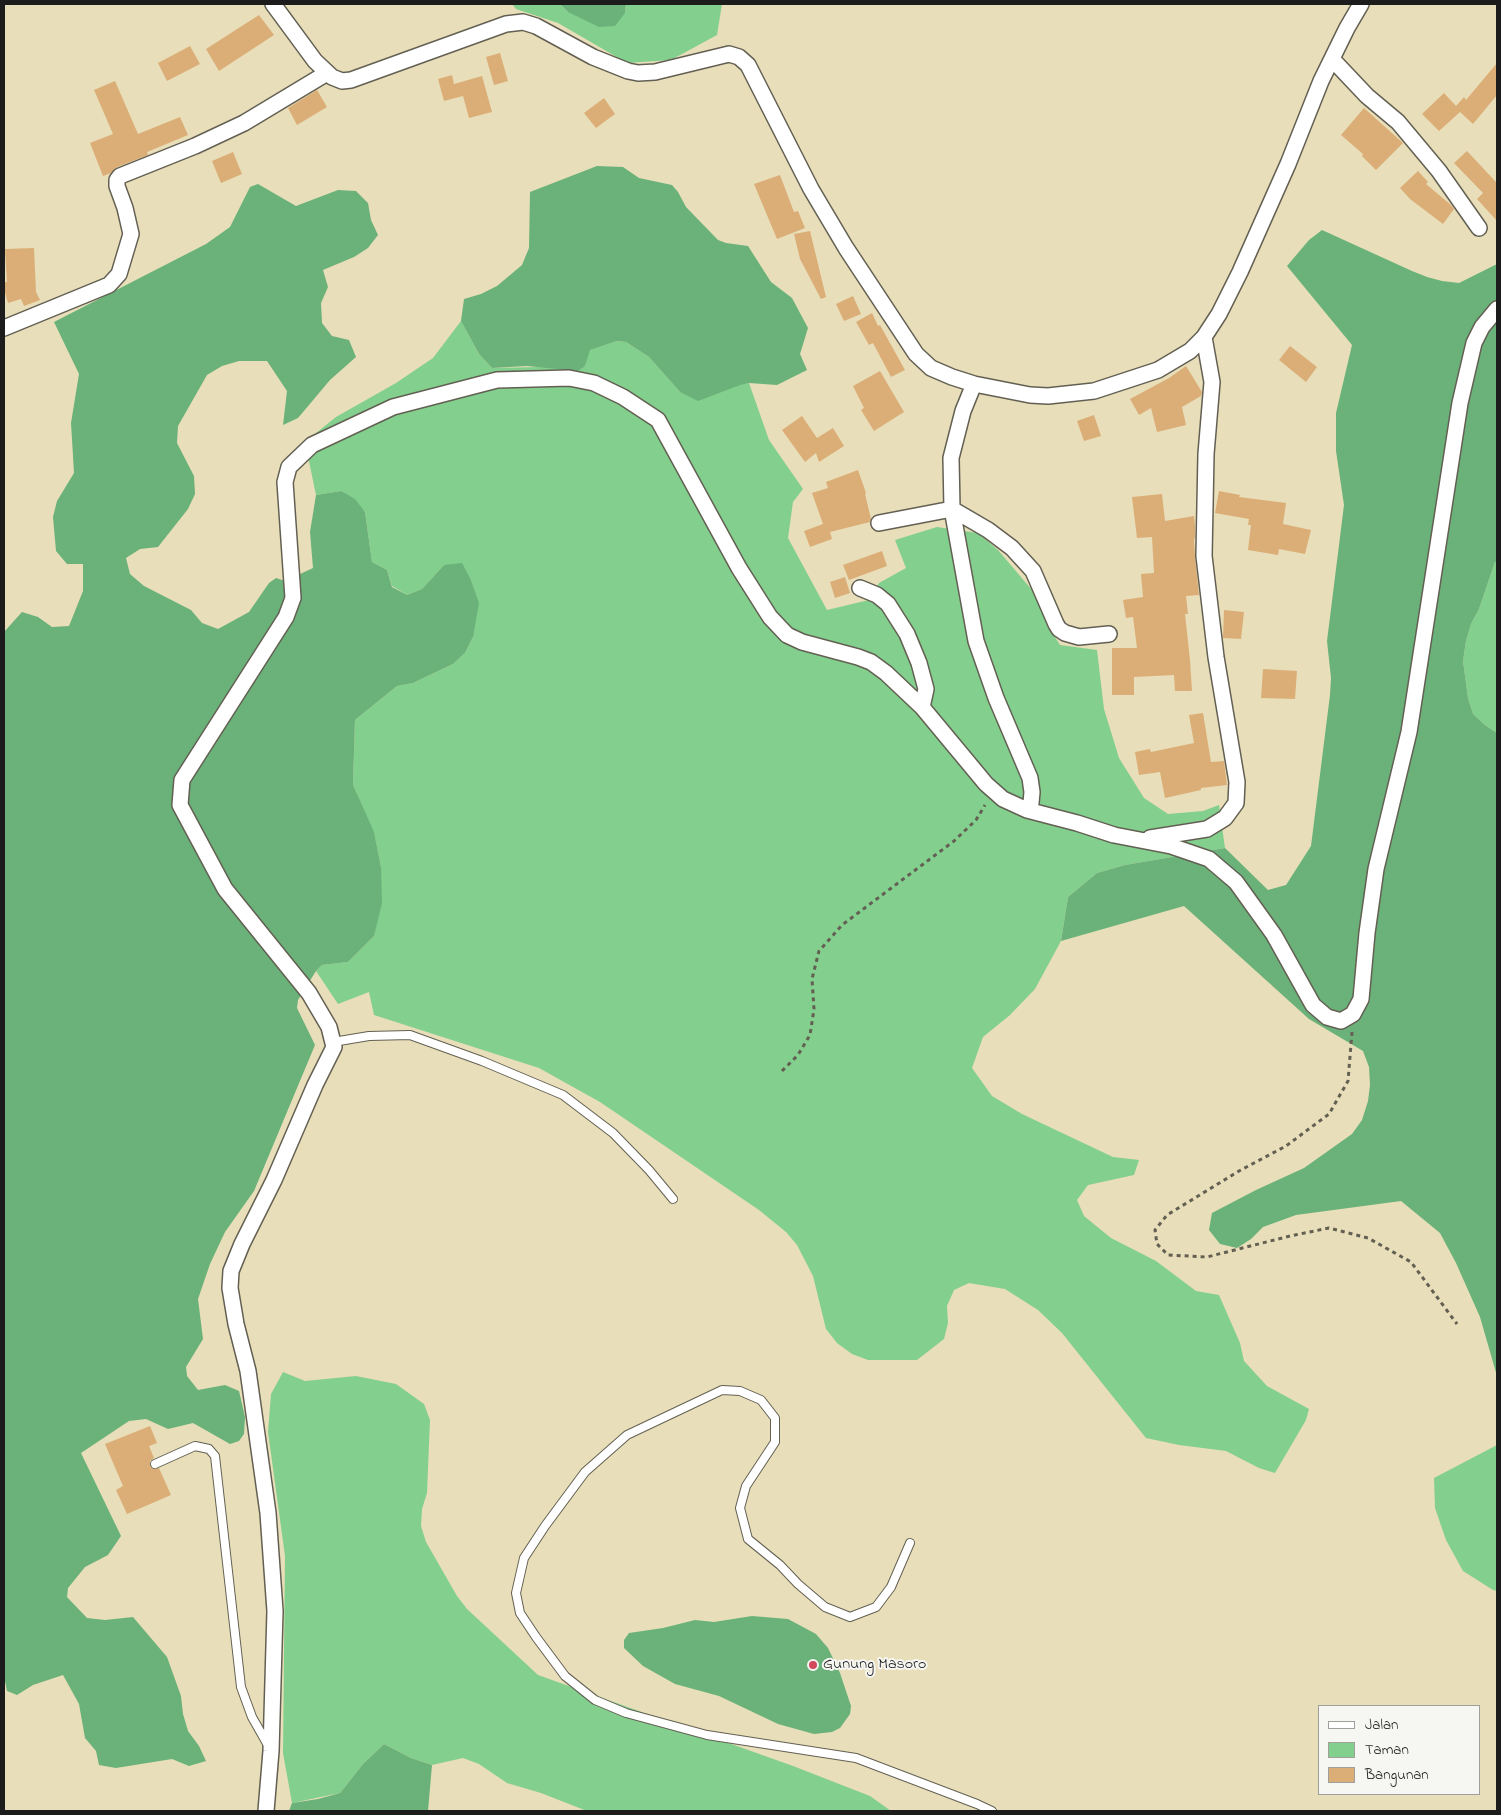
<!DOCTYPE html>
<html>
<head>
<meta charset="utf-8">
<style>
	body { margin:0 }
	#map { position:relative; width:1501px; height:1815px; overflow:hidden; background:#e8deb9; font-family:"Indie Flower",sans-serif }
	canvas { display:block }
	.frame { position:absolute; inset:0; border:5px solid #1c1c1c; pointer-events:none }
	.legend { position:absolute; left:1318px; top:1705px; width:162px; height:90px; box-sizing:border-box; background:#f6f6f2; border:1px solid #9f9f9c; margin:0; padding:6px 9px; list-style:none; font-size:15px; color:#1c1c1c }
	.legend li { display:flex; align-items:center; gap:10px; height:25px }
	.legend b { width:25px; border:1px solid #9f9f9c }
</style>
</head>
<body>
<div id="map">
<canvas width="1501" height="1815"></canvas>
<div class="frame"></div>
<ul class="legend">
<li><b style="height:6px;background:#fff"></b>Jalan</li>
<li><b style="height:14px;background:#83cf8e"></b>Taman</li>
<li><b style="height:14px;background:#dcae77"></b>Bangunan</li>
</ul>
</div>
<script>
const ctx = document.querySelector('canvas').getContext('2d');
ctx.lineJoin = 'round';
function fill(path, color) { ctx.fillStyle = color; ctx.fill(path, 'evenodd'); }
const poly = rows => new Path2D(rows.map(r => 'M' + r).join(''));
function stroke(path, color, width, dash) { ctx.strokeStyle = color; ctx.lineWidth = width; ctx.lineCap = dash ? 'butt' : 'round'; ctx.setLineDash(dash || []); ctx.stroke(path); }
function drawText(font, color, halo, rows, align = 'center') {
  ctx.font = font + ' "Indie Flower",sans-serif'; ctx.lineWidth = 4; ctx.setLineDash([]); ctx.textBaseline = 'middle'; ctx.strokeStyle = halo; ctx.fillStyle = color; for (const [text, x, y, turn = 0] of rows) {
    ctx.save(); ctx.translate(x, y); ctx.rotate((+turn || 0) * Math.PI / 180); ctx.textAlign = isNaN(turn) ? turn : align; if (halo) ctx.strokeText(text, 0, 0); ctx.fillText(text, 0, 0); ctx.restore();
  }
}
fill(poly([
	[512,4,560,4,568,12,625,13,626,4,722,4,717,35,671,60,627,63,558,23,516,9],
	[461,321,479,354,492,368,585,366,589,350,617,341,626,342,649,357,680,392,749,383,769,440,803,489,793,502,788,538,827,610,869,600,879,583,906,568,895,540,937,527,978,533,998,550,1038,597,1048,626,1060,645,1097,650,1104,709,1119,758,1144,798,1168,814,1203,811,1219,805,1225,848,1125,865,1097,873,1068,897,1061,941,1035,989,1010,1015,983,1037,972,1068,992,1096,1022,1114,1113,1157,1139,1160,1134,1175,1088,1185,1077,1200,1084,1216,1111,1238,1156,1261,1196,1291,1219,1295,1240,1343,1244,1361,1267,1386,1309,1409,1306,1420,1275,1473,1259,1468,1226,1451,1179,1445,1146,1438,1062,1333,1038,1310,1005,1289,969,1283,954,1290,947,1306,948,1323,944,1339,917,1360,868,1360,852,1354,837,1343,826,1329,813,1276,797,1245,786,1232,759,1210,600,1102,539,1068,374,1015,369,992,338,1004,316,971,322,965,348,962,374,936,381,867,375,838,353,785,355,720,397,686,413,683,453,664,465,653,473,637,444,565,422,589,407,595,392,586,387,570,372,562,365,512,341,491,316,495,305,442,336,417,396,383,433,358],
	[1495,562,1497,562,1497,733,1485,725,1473,714,1468,698,1463,661,1466,641,1471,624,1479,609],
	[283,1372,305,1381,356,1376,396,1384,424,1404,430,1420,427,1493,422,1509,421,1526,426,1542,457,1596,467,1609,538,1675,793,1766,870,1796,891,1811,587,1811,541,1793,507,1783,479,1764,463,1758,432,1765,411,1758,384,1744,363,1764,340,1793,292,1803,283,1753,285,1556,268,1432,271,1394],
	[1497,1445,1497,1591,1493,1590,1463,1571,1446,1540,1435,1508,1434,1478]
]), '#83cf8e');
fill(poly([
	[560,4,626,4,625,13,615,26,599,27,568,12],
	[597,166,623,167,639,178,672,185,678,192,686,207,718,240,726,243,748,246,771,282,792,298,808,328,800,354,807,370,777,385,749,383,740,385,698,401,680,392,649,357,626,342,617,341,590,350,585,366,578,371,527,366,492,368,479,354,461,321,464,299,481,294,497,286,522,265,529,248,530,192],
	[258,184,296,206,338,190,356,191,368,203,371,220,378,235,368,248,354,257,323,270,328,287,321,303,322,323,332,336,349,340,356,357,330,380,298,418,283,425,287,391,267,361,239,361,222,366,207,375,178,426,177,443,194,476,195,494,188,509,158,547,140,549,126,558,130,574,144,586,191,610,202,623,218,629,249,612,269,583,276,578,285,581,313,568,310,532,316,495,341,491,355,499,365,512,372,562,387,570,392,587,407,595,422,589,444,565,462,563,470,578,479,603,473,637,465,653,453,664,413,683,397,686,355,720,353,785,374,832,381,867,382,903,374,936,348,962,322,965,316,971,298,1000,297,1008,315,1045,254,1191,225,1232,210,1264,198,1299,203,1339,186,1367,187,1376,198,1390,225,1385,239,1391,245,1417,244,1434,239,1441,230,1444,193,1423,168,1429,146,1419,129,1421,81,1453,121,1536,108,1555,85,1567,68,1588,67,1597,87,1618,105,1620,133,1617,167,1657,181,1696,183,1714,188,1731,199,1746,206,1761,189,1766,172,1759,116,1768,99,1765,96,1751,85,1738,79,1704,63,1675,33,1685,17,1695,7,1691,4,1676,4,632,22,612,38,617,52,627,69,626,83,591,83,564,67,564,56,551,53,517,57,501,74,473,71,423,79,374,54,322,206,244,230,227,250,187],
	[1322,230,1412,271,1427,277,1442,281,1459,283,1497,264,1497,562,1495,562,1479,609,1471,624,1466,641,1463,661,1468,698,1473,714,1485,725,1497,733,1497,1376,1480,1317,1456,1263,1440,1233,1401,1201,1296,1215,1263,1227,1251,1239,1237,1248,1220,1244,1209,1230,1212,1213,1256,1190,1304,1168,1352,1134,1362,1120,1368,1101,1370,1085,1369,1067,1363,1051,1309,1019,1184,906,1061,941,1068,897,1097,873,1125,865,1225,848,1268,890,1286,885,1311,846,1330,695,1331,678,1327,641,1344,505,1336,451,1336,413,1352,345,1287,266,1309,240],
	[752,1616,788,1619,816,1634,828,1648,840,1673,851,1706,850,1714,840,1728,832,1732,814,1734,778,1724,719,1696,675,1684,643,1666,624,1648,624,1640,629,1633,663,1628,695,1620,714,1622],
	[384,1744,411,1758,432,1765,428,1811,289,1811,292,1803,318,1799,340,1793,363,1764]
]), '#6ab279');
fill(poly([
	[259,15,274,35,219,71,206,49],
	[190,46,200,64,167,81,158,63],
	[500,53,508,81,494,85,486,57],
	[1497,63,1497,95,1473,124,1460,112,1439,131,1422,114,1444,93,1456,106,1464,97,1466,100],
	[452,75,454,84,482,76,492,112,469,118,463,96,444,101,438,79],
	[115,81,138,134,180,117,188,135,147,152,148,155,117,167,111,173,103,176,90,143,113,134,94,90],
	[317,90,327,107,297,125,288,108],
	[604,98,615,114,596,128,584,113],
	[1364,108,1403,143,1376,170,1362,156,1363,154,1341,135],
	[1467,151,1496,182,1497,181,1497,221,1477,199,1483,193,1454,163],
	[233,152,242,174,221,183,212,161],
	[1418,171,1428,182,1426,184,1451,205,1454,209,1443,224,1410,199,1400,188],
	[780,175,794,212,798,211,805,228,777,239,754,184],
	[810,231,826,297,821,299,800,259,794,234],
	[34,248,36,292,40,300,24,306,21,299,8,303,4,289,4,282,7,282,5,249],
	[853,296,861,314,844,321,836,304],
	[872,313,878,326,880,325,905,370,891,377,873,343,869,345,856,322],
	[1290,346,1317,367,1306,382,1279,360],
	[1186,366,1202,392,1201,396,1182,407,1186,425,1157,432,1151,408,1139,415,1130,399,1169,378],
	[880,371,904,412,874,431,861,410,864,408,853,386],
	[1094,415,1101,436,1084,441,1077,421],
	[802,416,817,438,833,428,844,446,819,462,816,453,805,462,782,430],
	[858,470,866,493,865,494,871,519,870,522,830,532,832,539,810,547,804,531,823,524,812,493,828,488,826,482],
	[1219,491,1240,495,1239,497,1286,503,1283,524,1311,530,1305,554,1279,549,1278,555,1248,550,1251,525,1248,525,1249,519,1215,513],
	[1162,494,1165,521,1194,516,1195,526,1195,538,1194,539,1195,557,1199,595,1186,596,1188,614,1185,614,1190,660,1192,691,1175,691,1174,675,1134,677,1134,695,1112,695,1112,648,1137,648,1133,617,1126,618,1123,600,1143,597,1141,574,1154,573,1152,537,1137,538,1132,497],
	[882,551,887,566,849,580,843,565],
	[845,577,850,593,835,598,830,582],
	[1224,610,1244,612,1241,639,1223,638],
	[1263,669,1297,671,1295,699,1261,698],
	[1203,713,1211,762,1224,761,1227,785,1201,788,1201,790,1165,798,1160,772,1139,775,1135,752,1150,749,1151,752,1194,743,1189,715],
	[150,1426,157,1443,149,1446,154,1458,150,1461,150,1466,154,1469,159,1468,171,1495,127,1514,116,1490,123,1486,105,1444]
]), '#dcae77');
const service = poly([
	[333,1042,369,1036,410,1035,482,1061,563,1095,613,1133,649,1170,673,1199],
	[155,1464,195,1446,209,1449,215,1456,241,1687,252,1717,269,1747],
	[910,1543,891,1587,876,1607,850,1617,825,1607,798,1584,780,1565,748,1539,740,1508,746,1486,775,1442,775,1418,761,1400,740,1391,722,1390,627,1435,585,1472,545,1526,524,1558,516,1593,520,1613,536,1637,565,1676,595,1700,626,1713,707,1735,856,1758,977,1804,992,1811]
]);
const minor = poly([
	[273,4,315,61,332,77,342,81,351,80,506,24,523,22,536,26,593,57,628,71,638,73,655,72,729,54,739,57,748,65,811,189,846,248,916,354,931,368,952,377,974,384,1030,395,1048,396,1094,391,1158,370,1190,351,1204,337,1219,314,1240,272,1288,164,1321,81,1347,28,1361,4],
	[1332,59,1367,96,1398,122,1439,171,1479,228],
	[4,328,109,285,119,274,131,234,125,208,117,186,117,180,120,176,195,146,244,123,327,73],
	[974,384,963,411,951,458,952,509,976,641,996,698,1030,778,1032,792,1031,803,1027,810],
	[879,523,952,509,988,530,1012,548,1033,571,1056,624,1059,629,1065,633,1079,637,1109,634],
	[860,588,877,595,888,604,907,634,919,663,926,689,922,707],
	[1150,838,1207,829,1225,818,1236,803,1237,782,1216,657,1204,556,1206,454,1212,382,1204,337],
	[266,1811,271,1751,275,1611,268,1513,248,1371,236,1324,230,1288,231,1271,242,1244,274,1180,315,1085,334,1047,329,1027,309,993,225,889,180,805,182,780,286,617,293,598,285,482,289,467,312,445,393,407,497,380,569,378,594,383,623,397,658,420,739,568,770,617,787,635,802,642,858,657,871,662,886,673,922,707,986,784,1003,799,1027,810,1077,823,1114,835,1171,846,1209,859,1236,882,1274,935,1313,1005,1327,1017,1341,1021,1353,1014,1361,999,1367,933,1376,869,1409,732,1460,403,1474,343,1482,327,1497,309]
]);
stroke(service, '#636053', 10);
stroke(minor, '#636053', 18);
stroke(poly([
	[1352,1032,1348,1081,1329,1114,1286,1146,1239,1171,1167,1215,1155,1230,1157,1244,1168,1255,1207,1257,1290,1236,1329,1228,1368,1238,1411,1262,1457,1324],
	[782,1071,798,1055,810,1035,814,1009,812,979,819,951,842,925,954,841,976,820,985,805]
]), '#636053', 3, [4, 4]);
stroke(service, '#fff', 8);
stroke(minor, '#fff', 15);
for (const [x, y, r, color] of [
	[813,1665,5,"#d1495b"]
]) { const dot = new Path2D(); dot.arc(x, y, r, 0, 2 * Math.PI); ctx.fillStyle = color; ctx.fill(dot); stroke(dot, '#f6f6f2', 2); }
drawText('16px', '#1c1c1c', '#f6f6f2', [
	["Gunung Masoro",823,1665]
], 'left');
</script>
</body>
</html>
